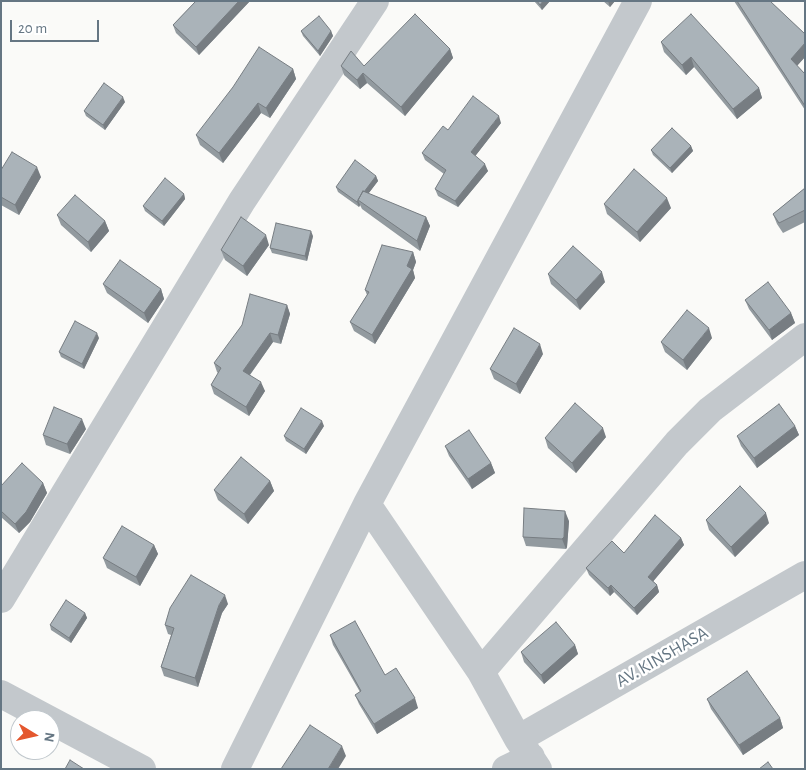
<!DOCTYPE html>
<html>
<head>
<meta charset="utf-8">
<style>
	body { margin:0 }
	#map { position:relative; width:806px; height:770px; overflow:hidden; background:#fafaf8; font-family:"Alegreya Sans",sans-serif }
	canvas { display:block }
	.frame { position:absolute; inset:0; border:2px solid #657683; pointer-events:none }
	.north { position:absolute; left:10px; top:710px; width:50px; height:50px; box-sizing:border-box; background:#fff; border:1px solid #c1c8cd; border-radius:50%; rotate:99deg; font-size:14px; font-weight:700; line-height:20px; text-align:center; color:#657683 }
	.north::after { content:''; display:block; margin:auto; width:18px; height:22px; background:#e4572e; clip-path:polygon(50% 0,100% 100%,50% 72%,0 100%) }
	.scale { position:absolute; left:10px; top:20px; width:89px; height:22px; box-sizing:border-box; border:2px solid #657683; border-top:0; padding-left:6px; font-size:15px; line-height:18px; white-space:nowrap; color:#657683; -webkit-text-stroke:4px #fff; paint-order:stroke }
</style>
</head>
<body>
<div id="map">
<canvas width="806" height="770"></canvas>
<div class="frame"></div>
<div class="north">N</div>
<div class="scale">20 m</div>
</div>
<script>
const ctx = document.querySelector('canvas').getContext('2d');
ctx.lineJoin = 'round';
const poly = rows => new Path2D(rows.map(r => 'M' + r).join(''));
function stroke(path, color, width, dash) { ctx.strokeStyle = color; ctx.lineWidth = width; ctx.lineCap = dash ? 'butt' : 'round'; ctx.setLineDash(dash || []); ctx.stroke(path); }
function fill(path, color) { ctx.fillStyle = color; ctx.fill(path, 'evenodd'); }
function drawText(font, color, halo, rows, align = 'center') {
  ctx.font = font + ' "Alegreya Sans",sans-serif'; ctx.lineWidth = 5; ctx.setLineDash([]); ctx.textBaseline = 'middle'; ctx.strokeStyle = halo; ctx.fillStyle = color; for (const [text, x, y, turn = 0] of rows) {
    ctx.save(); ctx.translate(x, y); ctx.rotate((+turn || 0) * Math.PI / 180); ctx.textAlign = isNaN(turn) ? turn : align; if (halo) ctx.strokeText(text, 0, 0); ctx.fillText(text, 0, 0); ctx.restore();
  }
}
stroke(poly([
	[367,504,481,672,518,739,538,769],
	[1,599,242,201,375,1],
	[481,672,677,443,710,410,805,337],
	[1,694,142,769],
	[518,739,805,575],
	[235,769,367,504,638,1],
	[506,769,531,757]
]), '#c3c8cc', 28);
fill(poly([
	[195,1,250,1,199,55,176,33,173,25,195,2],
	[534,1,550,1,542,10],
	[603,1,615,1,610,7],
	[734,1,770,1,805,34,805,57,797,66,805,74,805,110],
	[301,31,331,31,333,36,320,56,303,36],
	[661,42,759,88,762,98,737,119,694,67,686,75,664,52],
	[450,49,453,58,405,116,367,83,360,89,344,75,341,66,364,66],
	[293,69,296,79,270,118,261,113,223,163,200,145,196,135],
	[125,102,105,130,86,116,84,111],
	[501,123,475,156,488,171,458,207,438,196,435,189,444,174,425,160,422,153,448,130],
	[691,146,693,151,672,173,653,155,651,150],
	[1,170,41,177,19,215,1,205],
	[376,176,378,181,368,194,426,217,430,226,420,251,362,209,360,205,359,207,338,192,336,187],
	[805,188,805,222,783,233,777,224,773,214],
	[184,194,185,199,164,226,145,211,143,206],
	[604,204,671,208,640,242,607,214],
	[57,215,105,221,109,231,91,252,61,225],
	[313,236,307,261,272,253,270,248],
	[269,245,247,276,225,260,221,250],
	[413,252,416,262,413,270,415,278,375,344,354,331,350,322,367,295,365,290],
	[548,274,605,282,580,310,551,284],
	[103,284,161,289,164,299,148,323,107,293],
	[745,300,791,313,795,323,772,340,749,309],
	[287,305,290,314,281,344,273,342,250,375,265,391,249,416,214,394,211,385,218,373,217,372,214,363],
	[99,338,84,369,61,357,59,352],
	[712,338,687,370,665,352,661,342],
	[543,354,520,394,494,379,490,369],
	[324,426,306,454,286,441,284,436],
	[795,426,799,435,757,468,741,446,737,436],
	[86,429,70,454,46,445,43,435],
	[606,437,576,473,548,448,545,438],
	[445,446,491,463,495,473,472,489,449,456],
	[270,481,274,491,248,524,218,500,214,490],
	[43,483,47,493,30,522,19,533,1,517,1,486],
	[706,520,769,523,735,557,709,530],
	[569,521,567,547,566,549,526,546,523,537],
	[681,538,684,545,653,581,657,585,659,592,637,615,614,592,610,596,589,575,586,568,624,553],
	[154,545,158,554,140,586,107,568,103,558],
	[228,604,222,613,198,687,164,676,161,667,171,635,168,634,165,625],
	[85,613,87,618,71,643,51,630,50,625],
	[330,635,385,675,418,708,377,734,359,704,355,695,360,692,333,645],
	[575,645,578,654,544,684,524,662,521,652],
	[707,699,780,718,783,728,743,755,711,709]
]), '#929a9f');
fill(poly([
	[239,1,250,1,199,55,196,47],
	[543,1,550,1,542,10,540,5],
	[608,1,615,1,610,7],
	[331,31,333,36,320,56,318,51],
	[805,43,805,57,794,69,791,59],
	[450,49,453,58,405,116,401,107],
	[691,57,694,67,686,75,682,65],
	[293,69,296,79,270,118,266,108],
	[363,73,367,83,360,89,357,80],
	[759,88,762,98,737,119,733,109],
	[123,97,125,102,105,130,103,125],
	[258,103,261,113,223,163,219,153],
	[499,116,501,123,473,159,471,152],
	[691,146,693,151,672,173,670,168],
	[485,164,488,171,458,207,455,201],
	[37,167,41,177,19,215,15,205],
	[376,176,378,181,362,202,358,200],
	[184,194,185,199,164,226,162,221],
	[667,198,671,208,640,242,637,232],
	[358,200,360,205,359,207,357,202],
	[426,217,430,226,420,251,417,241],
	[105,221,109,231,91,252,88,242],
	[311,231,313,236,307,261,305,256],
	[266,235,269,245,247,276,243,266],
	[413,252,416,262,413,270,415,278,375,344,372,335,407,266],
	[602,272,605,282,580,310,576,300],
	[161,289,164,299,148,323,144,313],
	[287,305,290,314,281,344,278,335],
	[791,313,795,323,772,340,769,330],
	[709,328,712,338,687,370,683,360],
	[97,333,99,338,84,369,82,364],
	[270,333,273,342,246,380,243,371],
	[540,344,543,354,520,394,516,384],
	[261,382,265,391,249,416,246,407],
	[82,419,86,429,70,454,67,444],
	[322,421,324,426,306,454,304,449],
	[795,426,799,435,757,468,754,458],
	[603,428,606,437,576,473,572,463],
	[491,463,495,473,472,489,468,479],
	[270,481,274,491,248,524,244,514],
	[43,483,47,493,30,522,19,533,15,524],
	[565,511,569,521,567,547,566,549,562,539],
	[766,513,769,523,735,557,731,547],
	[681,538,684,545,651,584,648,577],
	[154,545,158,554,140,586,136,577],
	[611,585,614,592,610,596,608,588],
	[657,585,659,592,637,615,634,608],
	[225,595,228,604,222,613,198,687,195,678,219,605],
	[85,613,87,618,71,643,69,638],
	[575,645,578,654,544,684,541,675],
	[415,698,418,708,377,734,374,724],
	[780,718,783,728,743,755,739,745],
	[342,746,346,756,338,769,328,769]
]), '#777d82');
const building = poly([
	[196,1,239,1,196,47,173,25,196,1],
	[537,1,543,1,540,5,537,1],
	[737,1,770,1,805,34,805,43,791,59,805,74,805,106,737,1],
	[415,14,450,49,401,107,363,73,357,80,341,66,351,51,364,66,415,14],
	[691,14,759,88,733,109,691,57,682,65,661,42,691,14],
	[319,16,331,31,318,51,301,31,319,16],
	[259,47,293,69,266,108,258,103,219,153,196,135,233,87,259,47],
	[104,83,123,97,103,125,84,111,104,83],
	[473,96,499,116,471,152,485,164,455,201,435,189,446,170,422,153,443,126,448,130,473,96],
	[672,128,691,146,670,168,651,150,672,128],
	[12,152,37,167,15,205,1,197,1,170,12,152],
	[355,160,376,176,364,192,363,191,357,202,336,187,355,160],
	[634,169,667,198,637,232,604,204,634,169],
	[165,178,184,194,162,221,143,206,165,178],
	[805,188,805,210,779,223,773,214,805,188],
	[363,191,426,217,417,241,358,200,363,191],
	[75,195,105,221,88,242,57,215,75,195],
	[241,217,266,235,243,266,221,250,241,217],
	[276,223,311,231,305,256,270,248,276,223],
	[382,245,413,252,407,266,412,269,372,335,350,322,369,292,365,290,382,245],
	[573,246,602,272,576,300,548,274,573,246],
	[120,260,161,289,144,313,103,284,120,260],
	[768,282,791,313,769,330,745,300,768,282],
	[250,294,287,305,278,335,270,333,243,371,261,382,246,407,211,385,221,368,214,363,242,325,250,294],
	[687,310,709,328,683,360,661,342,687,310],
	[75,321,97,333,82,364,59,352,75,321],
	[514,328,540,344,516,384,490,369,514,328],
	[575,403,603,428,572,463,545,438,575,403],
	[779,404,795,426,754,458,737,436,779,404],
	[54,407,82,419,67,444,43,435,54,407],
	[301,408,322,421,304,449,284,436,301,408],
	[469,430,491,463,468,479,445,446,469,430],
	[241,457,270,481,244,514,214,490,241,457],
	[22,463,43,483,26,512,15,524,1,511,1,486,22,463],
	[740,486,766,513,731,547,706,520,740,486],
	[524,508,565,511,564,537,562,539,523,537,524,508],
	[655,515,681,538,648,577,657,585,634,608,611,585,608,588,586,568,612,541,624,553,655,515],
	[122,526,154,545,136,577,103,558,122,526],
	[191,575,225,595,219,605,195,678,161,667,174,628,165,625,170,608,191,575],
	[66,600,85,613,69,638,50,625,66,600],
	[355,621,385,675,396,668,415,698,374,724,355,695,361,691,330,635,355,621],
	[556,622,575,645,541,675,521,652,556,622],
	[747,671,780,718,739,745,707,699,747,671],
	[310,725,342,746,328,769,281,769,310,725],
	[70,760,84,769,65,769,70,760],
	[768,762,773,769,759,769,768,762]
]);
fill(building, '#aab3b9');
stroke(building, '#777d82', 1);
drawText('18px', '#657683', '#fff', [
	["AV. KINSHASA",662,657,-30]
]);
</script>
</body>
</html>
